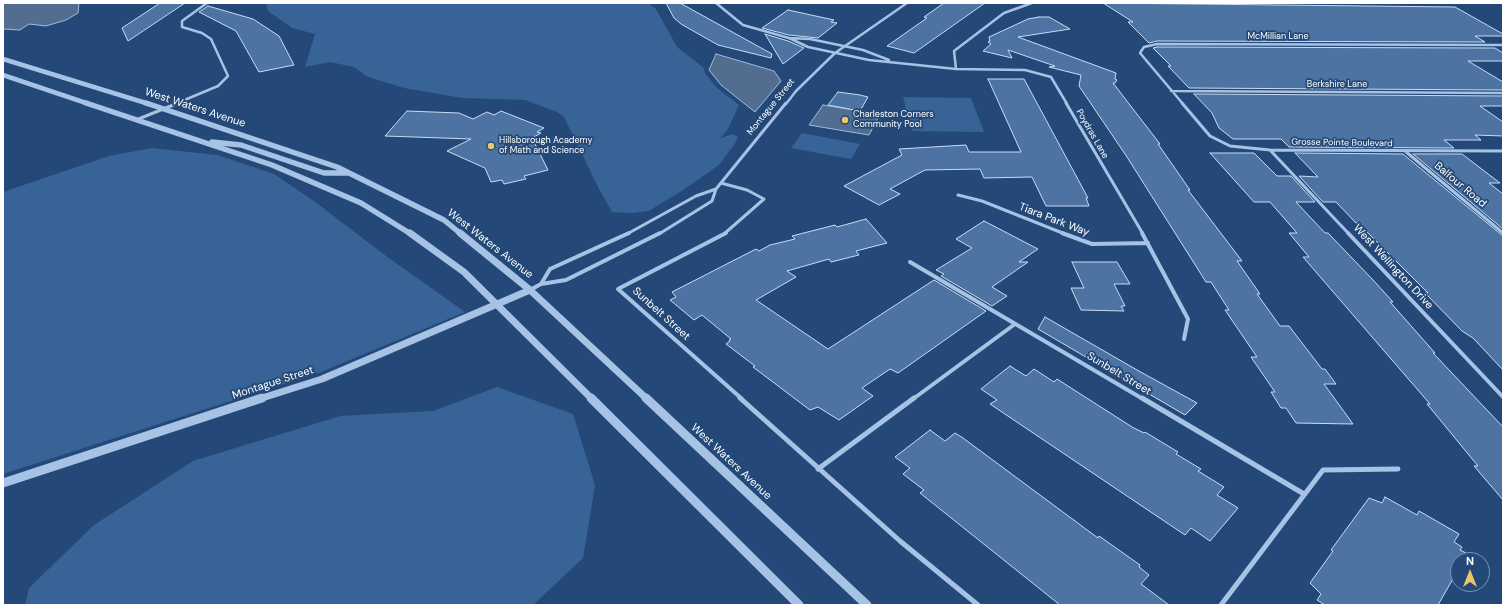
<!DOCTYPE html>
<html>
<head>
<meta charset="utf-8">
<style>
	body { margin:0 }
	#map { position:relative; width:1506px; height:608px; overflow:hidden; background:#244978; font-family:"DM Sans",sans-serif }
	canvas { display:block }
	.frame { position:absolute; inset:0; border:4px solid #fff; pointer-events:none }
	.north { position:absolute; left:1450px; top:552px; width:40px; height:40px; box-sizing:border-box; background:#244978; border:1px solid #7c92ae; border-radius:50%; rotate:0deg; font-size:11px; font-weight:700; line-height:16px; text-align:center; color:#fff }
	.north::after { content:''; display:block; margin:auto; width:14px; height:18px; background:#edc76a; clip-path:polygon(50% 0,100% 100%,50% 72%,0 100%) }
</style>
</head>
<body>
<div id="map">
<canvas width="1506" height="608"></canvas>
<div class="frame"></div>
<div class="north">N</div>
</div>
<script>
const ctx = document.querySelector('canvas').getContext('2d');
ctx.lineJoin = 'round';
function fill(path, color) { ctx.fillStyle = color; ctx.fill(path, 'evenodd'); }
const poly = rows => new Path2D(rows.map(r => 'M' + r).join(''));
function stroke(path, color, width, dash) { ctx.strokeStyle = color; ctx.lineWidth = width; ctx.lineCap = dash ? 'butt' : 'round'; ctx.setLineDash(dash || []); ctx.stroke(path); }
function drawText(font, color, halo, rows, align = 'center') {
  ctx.font = font + ' "DM Sans",sans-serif'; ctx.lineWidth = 3.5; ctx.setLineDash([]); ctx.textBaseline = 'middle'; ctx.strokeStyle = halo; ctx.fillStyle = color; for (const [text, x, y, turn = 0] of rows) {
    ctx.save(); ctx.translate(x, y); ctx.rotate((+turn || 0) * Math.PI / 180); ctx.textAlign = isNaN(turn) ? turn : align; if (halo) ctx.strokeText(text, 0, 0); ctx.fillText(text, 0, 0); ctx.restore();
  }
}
fill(poly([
	[266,3,648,3,656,9,677,47,704,68,704,72,716,87,739,105,727,131,719,139,732,134,738,137,734,145,719,165,683,190,649,211,632,213,612,212,599,189,564,117,557,112,525,100,462,98,404,88,368,77,354,67,330,62,305,67,315,34,292,28,268,11],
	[903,97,971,98,984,132,912,131],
	[802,133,860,144,851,159,791,148],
	[152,148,217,155,274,174,314,201,386,256,465,312,321,372,3,474,3,192,109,156],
	[497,387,573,414,595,485,583,558,533,605,25,605,29,588,94,525,193,461,340,416,433,411]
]), '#386396');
const water = poly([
	[3,3,79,3,78,13,66,20,46,26,29,24,20,30,3,29,3,3],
	[716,54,774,71,781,81,755,112,721,85,709,70,716,54],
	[823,105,880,114,869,135,809,125,823,105]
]);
fill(water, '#526d90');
stroke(water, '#9bbde4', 1);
const building = poly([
	[160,3,185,3,128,41,122,28,160,3],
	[666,3,680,3,772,54,771,58,718,45,681,24,674,18,666,3],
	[944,3,985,3,914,53,887,46,927,18,924,17,944,3],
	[1103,3,1455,7,1503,34,1503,36,1475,36,1485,42,1157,41,1149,43,1128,22,1133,22,1103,3],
	[208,6,253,19,279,36,294,65,259,72,236,31,199,12,208,6],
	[788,10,834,20,831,22,837,23,818,38,789,35,762,28,788,10],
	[1039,17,1049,17,1070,29,1018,37,1116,73,1115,79,1117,80,1115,83,1113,83,1160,144,1158,144,1190,190,1188,190,1242,261,1237,261,1260,294,1257,294,1280,326,1289,326,1322,369,1325,369,1336,384,1324,384,1353,424,1296,423,1286,408,1281,408,1271,392,1275,392,1251,357,1257,357,1225,310,1229,310,1211,282,1206,282,1127,157,1079,86,1081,75,1049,67,1055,66,1008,50,1012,58,983,51,991,44,988,42,990,41,989,37,1028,19,1039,17],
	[765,34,788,41,804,48,783,64,765,34],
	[1157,47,1495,48,1503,53,1503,61,1468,61,1503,82,1503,90,1189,88,1168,66,1171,66,1153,48,1157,47],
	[988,79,1024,79,1088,198,1086,198,1089,206,1046,206,1032,177,984,178,980,169,925,170,890,189,900,194,879,205,844,186,902,155,899,149,966,145,969,152,1021,152,988,79],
	[838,92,860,95,868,97,860,111,828,105,838,92],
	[1194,94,1503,96,1503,106,1480,106,1503,122,1503,136,1475,135,1481,140,1444,140,1454,148,1289,147,1281,139,1233,139,1219,128,1212,113,1194,94],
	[407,111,459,113,473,119,487,112,494,115,501,111,544,128,537,132,541,133,532,138,548,170,524,176,526,179,504,184,502,180,491,182,485,168,447,151,471,139,385,136,407,111],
	[1210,153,1254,153,1277,176,1291,176,1315,202,1296,202,1325,233,1328,233,1374,281,1393,302,1390,302,1435,353,1433,353,1503,427,1503,500,1474,466,1478,466,1427,404,1430,404,1303,257,1309,257,1289,233,1297,233,1270,202,1254,202,1210,153],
	[1295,153,1403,154,1503,236,1503,370,1473,338,1462,331,1425,293,1428,293,1358,223,1356,223,1336,202,1323,202,1299,176,1318,177,1295,153],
	[1413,154,1462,154,1500,183,1489,183,1503,194,1503,229,1413,154],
	[866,219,887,243,856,251,859,255,831,262,829,259,787,271,796,277,756,300,828,349,934,280,986,311,898,373,890,369,862,388,873,396,839,420,818,407,810,410,753,367,755,366,726,344,730,341,729,340,731,339,702,315,694,320,670,300,676,297,672,292,756,249,759,251,770,245,795,239,792,236,835,225,837,227,866,219],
	[984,221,1038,249,1019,262,1028,262,992,287,1007,296,992,306,941,276,944,274,936,270,972,248,956,239,984,221],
	[1072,262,1117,262,1130,284,1114,284,1125,306,1121,306,1124,311,1081,310,1071,288,1084,288,1072,262],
	[1045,317,1137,370,1197,403,1185,415,1038,329,1045,317],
	[1010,366,1026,376,1034,369,1054,382,1057,379,1132,427,1144,433,1145,432,1178,452,1176,454,1201,469,1198,471,1224,487,1217,495,1238,508,1210,541,1191,528,1185,535,990,404,997,400,981,389,1010,366],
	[930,430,945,441,955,433,963,438,1098,538,1099,536,1140,565,1139,567,1149,575,1141,584,1169,605,1060,605,920,493,924,490,903,474,910,468,895,457,930,430],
	[1385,497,1417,515,1419,511,1459,534,1454,542,1462,547,1460,550,1466,553,1463,559,1464,560,1458,560,1458,570,1438,605,1325,605,1317,600,1321,594,1310,583,1333,551,1331,550,1369,498,1382,503,1385,497]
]);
fill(building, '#4d73a2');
stroke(building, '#c9dcf3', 1);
stroke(poly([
	[716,3,743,25,789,38,810,39,863,50,889,60],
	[789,38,808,47,869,60,956,69,1025,70,1051,77,1067,104],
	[956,69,954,51,1004,13,1032,3],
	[1171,91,1503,93],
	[175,104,218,86,228,76,211,39,202,33,182,27,182,21,207,3],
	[786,104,796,91,835,53,907,3],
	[1183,104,1140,53,1144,47,1157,44,1503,45]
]), '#a6c2e4', 2.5);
stroke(poly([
	[1066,103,1143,234],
	[1182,103,1210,136,1230,146,1270,150,1503,151],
	[136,120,178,103],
	[1270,150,1349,234],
	[1405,151,1503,233],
	[721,183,747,190,764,199,724,234],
	[958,195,982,201,1065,234],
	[627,234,696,196,716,189],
	[659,234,712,201,716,189,786,103]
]), '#a6c2e4', 3);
stroke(poly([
	[726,233,618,289,742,399],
	[1062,233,1092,244,1148,243],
	[1142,233,1188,319,1184,339],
	[1348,233,1503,397],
	[910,262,1143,399],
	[541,284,550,269,629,233],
	[530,290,541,284,566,280,660,233],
	[913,399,1015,324]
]), '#a6c2e4', 4);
stroke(poly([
	[740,398,900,541,978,605],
	[1142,398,1304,494],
	[818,469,914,398],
	[1221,605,1323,470,1398,469]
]), '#a6c2e4', 5);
stroke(poly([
	[3,59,149,104],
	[3,75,89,104]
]), '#a6c2e4', 4.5);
stroke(poly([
	[86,103,272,165,361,203,411,234],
	[146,103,337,167,444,220,461,234],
	[212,142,241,145,324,173,348,173]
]), '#a6c2e4', 5.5);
stroke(poly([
	[410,233,464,272,592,399],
	[460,233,530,290,647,399],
	[259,399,322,379,530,290]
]), '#a6c2e4', 7);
stroke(poly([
	[591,398,799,605],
	[646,398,867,605],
	[3,483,262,398]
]), '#a6c2e4', 9);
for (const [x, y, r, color] of [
	[845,120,4,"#edc76a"],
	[491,146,4,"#edc76a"]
]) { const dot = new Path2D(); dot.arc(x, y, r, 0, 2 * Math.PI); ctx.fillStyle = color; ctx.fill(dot); stroke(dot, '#244978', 1.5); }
drawText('9px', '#fff', '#244978', [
	["McMillian Lane",1278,37],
	["Berkshire Lane",1337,85],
	["Montague Street",771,107,-51],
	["Poydras Lane",1092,134,60],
	["Grosse Pointe Boulevard",1342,143,1]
]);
drawText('9px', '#fff', '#244978', [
	["Charleston Corners",853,115],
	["Community Pool",853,125],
	["Hillsborough Academy",499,141],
	["of Math and Science",499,151]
], 'left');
drawText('11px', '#fff', '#244978', [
	["West Waters Avenue",195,108,18],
	["Balfour Road",1460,185,40],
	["Tiara Park Way",1054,220,21],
	["West Waters Avenue",490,244,38],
	["West Wellington Drive",1393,267,47],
	["Sunbelt Street",661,314,42],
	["Sunbelt Street",1119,374,31],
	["Montague Street",273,383,-18],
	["West Waters Avenue",731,462,43]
]);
</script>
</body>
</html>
